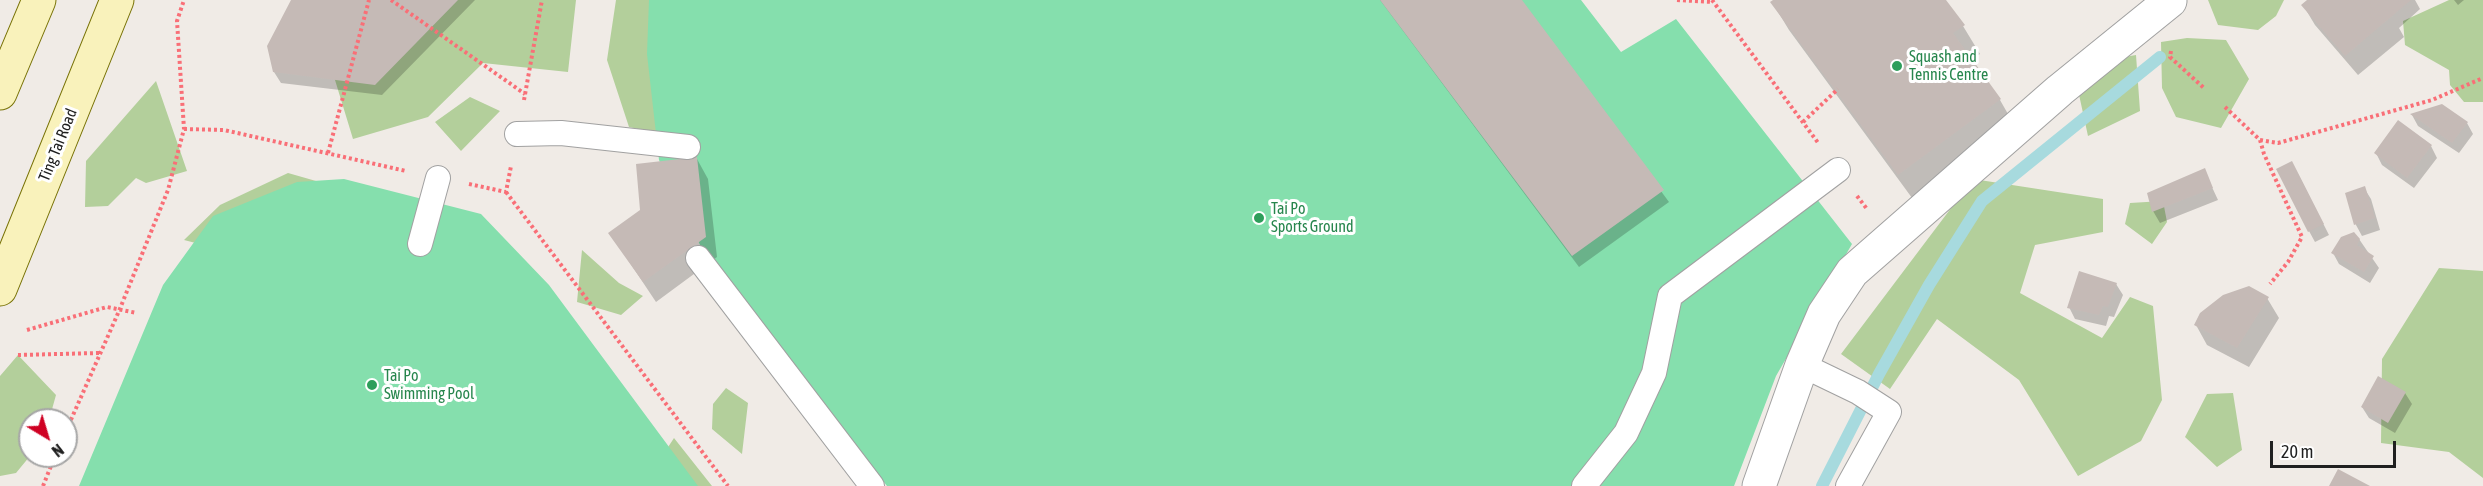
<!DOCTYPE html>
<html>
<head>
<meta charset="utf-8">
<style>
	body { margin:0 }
	#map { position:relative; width:2483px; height:486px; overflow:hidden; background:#f0ebe6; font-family:"Asap Condensed",sans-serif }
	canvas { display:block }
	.north { position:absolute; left:18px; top:408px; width:60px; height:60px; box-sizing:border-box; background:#fff; border:2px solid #a6a6a6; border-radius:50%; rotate:142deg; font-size:16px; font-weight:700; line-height:24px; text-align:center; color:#202020 }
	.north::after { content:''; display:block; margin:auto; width:21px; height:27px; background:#cf0123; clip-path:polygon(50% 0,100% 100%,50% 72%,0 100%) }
	.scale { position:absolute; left:2270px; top:441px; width:126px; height:27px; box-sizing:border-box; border:3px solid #202020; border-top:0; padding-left:8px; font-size:18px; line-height:21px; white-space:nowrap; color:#202020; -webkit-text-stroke:4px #fff; paint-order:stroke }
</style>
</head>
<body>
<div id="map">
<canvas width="2483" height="486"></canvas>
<div class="north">N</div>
<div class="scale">20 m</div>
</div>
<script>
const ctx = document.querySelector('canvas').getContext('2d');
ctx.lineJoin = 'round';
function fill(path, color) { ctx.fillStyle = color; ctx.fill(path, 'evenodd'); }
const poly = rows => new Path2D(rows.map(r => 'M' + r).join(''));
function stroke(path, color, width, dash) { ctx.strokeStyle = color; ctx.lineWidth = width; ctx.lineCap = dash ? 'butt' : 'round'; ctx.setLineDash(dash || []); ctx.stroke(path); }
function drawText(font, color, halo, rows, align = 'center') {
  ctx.font = font + ' "Asap Condensed",sans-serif'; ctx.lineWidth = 6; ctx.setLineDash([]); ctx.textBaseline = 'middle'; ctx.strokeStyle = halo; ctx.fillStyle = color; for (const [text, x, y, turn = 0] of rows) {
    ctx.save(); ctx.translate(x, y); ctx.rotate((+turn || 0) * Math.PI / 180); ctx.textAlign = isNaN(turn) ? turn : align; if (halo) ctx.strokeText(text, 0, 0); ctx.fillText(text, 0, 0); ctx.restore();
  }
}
fill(poly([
	[330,0,576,0,568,72,483,63,428,117,353,139,335,80],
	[616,0,664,0,670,136,629,127,607,60],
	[2208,0,2284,0,2276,16,2258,30,2218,25],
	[2449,0,2483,0,2483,102,2464,102,2450,85,2449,70,2405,45,2403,21],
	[2187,38,2226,40,2249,79,2221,128,2176,117,2162,88,2161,42],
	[2136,55,2140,111,2088,136,2078,90,2108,60],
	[156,81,187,171,146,183,136,178,108,206,85,207,86,161],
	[470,97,500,111,461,151,435,122],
	[288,173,337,187,219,249,184,240,220,205],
	[1973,179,2103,199,2103,232,2035,245,2020,293,2102,338,2130,297,2153,306,2162,400,2141,441,2078,476,2019,380,1937,319,1890,389,1841,354],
	[2163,201,2167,222,2152,244,2125,224,2130,203],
	[582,250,619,283,643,296,621,315,577,302],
	[2439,268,2483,271,2483,478,2449,452,2381,443,2382,359],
	[18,355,56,395,49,420,30,420,30,456,16,473,0,476,0,376],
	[726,388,748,403,742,454,712,429,713,404],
	[2233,393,2242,450,2217,467,2185,437,2207,394],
	[674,438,712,486,673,486,657,464]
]), '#b3cf9b');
fill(poly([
	[649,0,1581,0,1621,52,1676,19,1852,244,1776,376,1734,486,887,486,702,249,659,160,647,54],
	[344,179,481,214,549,285,698,486,79,486,163,285,213,216,297,182]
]), '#85dfad');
fill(poly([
	[293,0,475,0,382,95,281,83,274,72],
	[1380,0,1520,0,1669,202,1579,267],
	[1775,0,1944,0,1963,26,1980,54,1971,60,2000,100,2016,128,1915,202,1789,30,1772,2],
	[2309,0,2415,0,2420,9,2399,28,2404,37,2358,75,2315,25,2303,5],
	[2454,0,2464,0,2458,5],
	[2412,115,2467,123,2473,134,2459,153,2418,126],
	[2431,146,2437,158,2414,188,2382,165,2376,153],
	[697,159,708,179,717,257,656,302,610,233,642,211],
	[2204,170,2218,200,2160,223,2153,211],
	[2298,174,2329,235,2315,242,2309,231],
	[2364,188,2371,199,2380,230,2362,236,2356,225,2347,194],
	[2359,239,2379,268,2370,283,2339,264,2333,253],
	[2116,284,2123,295,2114,317,2109,316,2106,326,2075,319,2069,307],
	[2267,298,2279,318,2249,367,2207,345,2196,325],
	[2405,393,2412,404,2395,433,2369,418,2362,407]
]), '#0003');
stroke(poly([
	[1822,486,1879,374,1929,285,1982,201,2160,57]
]), '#a7dade', 12);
fill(poly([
	[291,0,458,0,375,85,273,72,267,46],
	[1380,0,1522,0,1664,190,1572,256],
	[1773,0,1946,0,1965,25,1953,33,2001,99,1898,175,1770,2],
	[2307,0,2411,0,2345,56,2301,5],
	[2442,104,2468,122,2452,143,2410,114],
	[2398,120,2432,145,2407,178,2374,153],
	[697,157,706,237,643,282,608,233,640,210,636,164],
	[2292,161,2324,224,2308,232,2276,169],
	[2205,168,2213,188,2152,212,2147,193],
	[2365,186,2375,218,2354,225,2345,193],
	[2354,232,2360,239,2357,245,2374,256,2364,272,2331,253,2341,237],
	[2079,271,2117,283,2108,307,2103,306,2099,315,2067,308],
	[2249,286,2269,297,2237,348,2194,325,2200,313,2223,295],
	[2378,376,2406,392,2388,423,2361,407],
	[2338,469,2370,486,2329,486]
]), '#c5bab6');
const lane = poly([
	[517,134,561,133,688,147],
	[420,244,438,178],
	[698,258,872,486],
	[1802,365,1858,392,1889,412,1848,486],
	[1584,486,1626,433,1654,373,1670,296,1838,170]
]);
const street = poly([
	[1759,486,1802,365,1824,314,1852,272,2060,90,2170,1]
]);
const secondary = poly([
	[0,93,39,0],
	[0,289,117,0]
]);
stroke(lane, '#a1a1a1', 26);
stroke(street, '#a1a1a1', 35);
stroke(secondary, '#787206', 35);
stroke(poly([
	[391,0,525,94],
	[1677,0,1713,2],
	[1712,0,1819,144],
	[2171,51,2170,57,2205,89],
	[524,100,542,0],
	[2225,107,2260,140,2264,154,2302,237,2288,262,2270,284],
	[1803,122,1838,89],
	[184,129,224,130,406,171],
	[2260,140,2278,143,2432,100,2483,78],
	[328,153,369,0],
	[469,184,506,192,511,166],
	[506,192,728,486],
	[1857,196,1867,209],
	[27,330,107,307,137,313],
	[18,355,99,353],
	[66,431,119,311,168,190,184,129,177,21,184,0],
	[43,486,55,456]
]), '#f96f77', 4, [3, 3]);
stroke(lane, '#fff', 24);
stroke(street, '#fff', 33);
stroke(secondary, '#f9f2bb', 33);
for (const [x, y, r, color] of [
	[1897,66,6,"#2e9e5b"],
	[1259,218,6,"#2e9e5b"],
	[372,385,6,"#2e9e5b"]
]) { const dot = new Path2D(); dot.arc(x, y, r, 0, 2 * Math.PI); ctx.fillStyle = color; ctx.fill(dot); stroke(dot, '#fff', 2); }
drawText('16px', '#27864d', '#fff', [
	["Squash and",1909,57],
	["Tennis Centre",1909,75],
	["Tai Po",1271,209],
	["Sports Ground",1271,227],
	["Tai Po",384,376],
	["Swimming Pool",384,394]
], 'left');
drawText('16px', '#202020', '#fff', [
	["Ting Tai Road",58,145,-68]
]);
</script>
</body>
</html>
